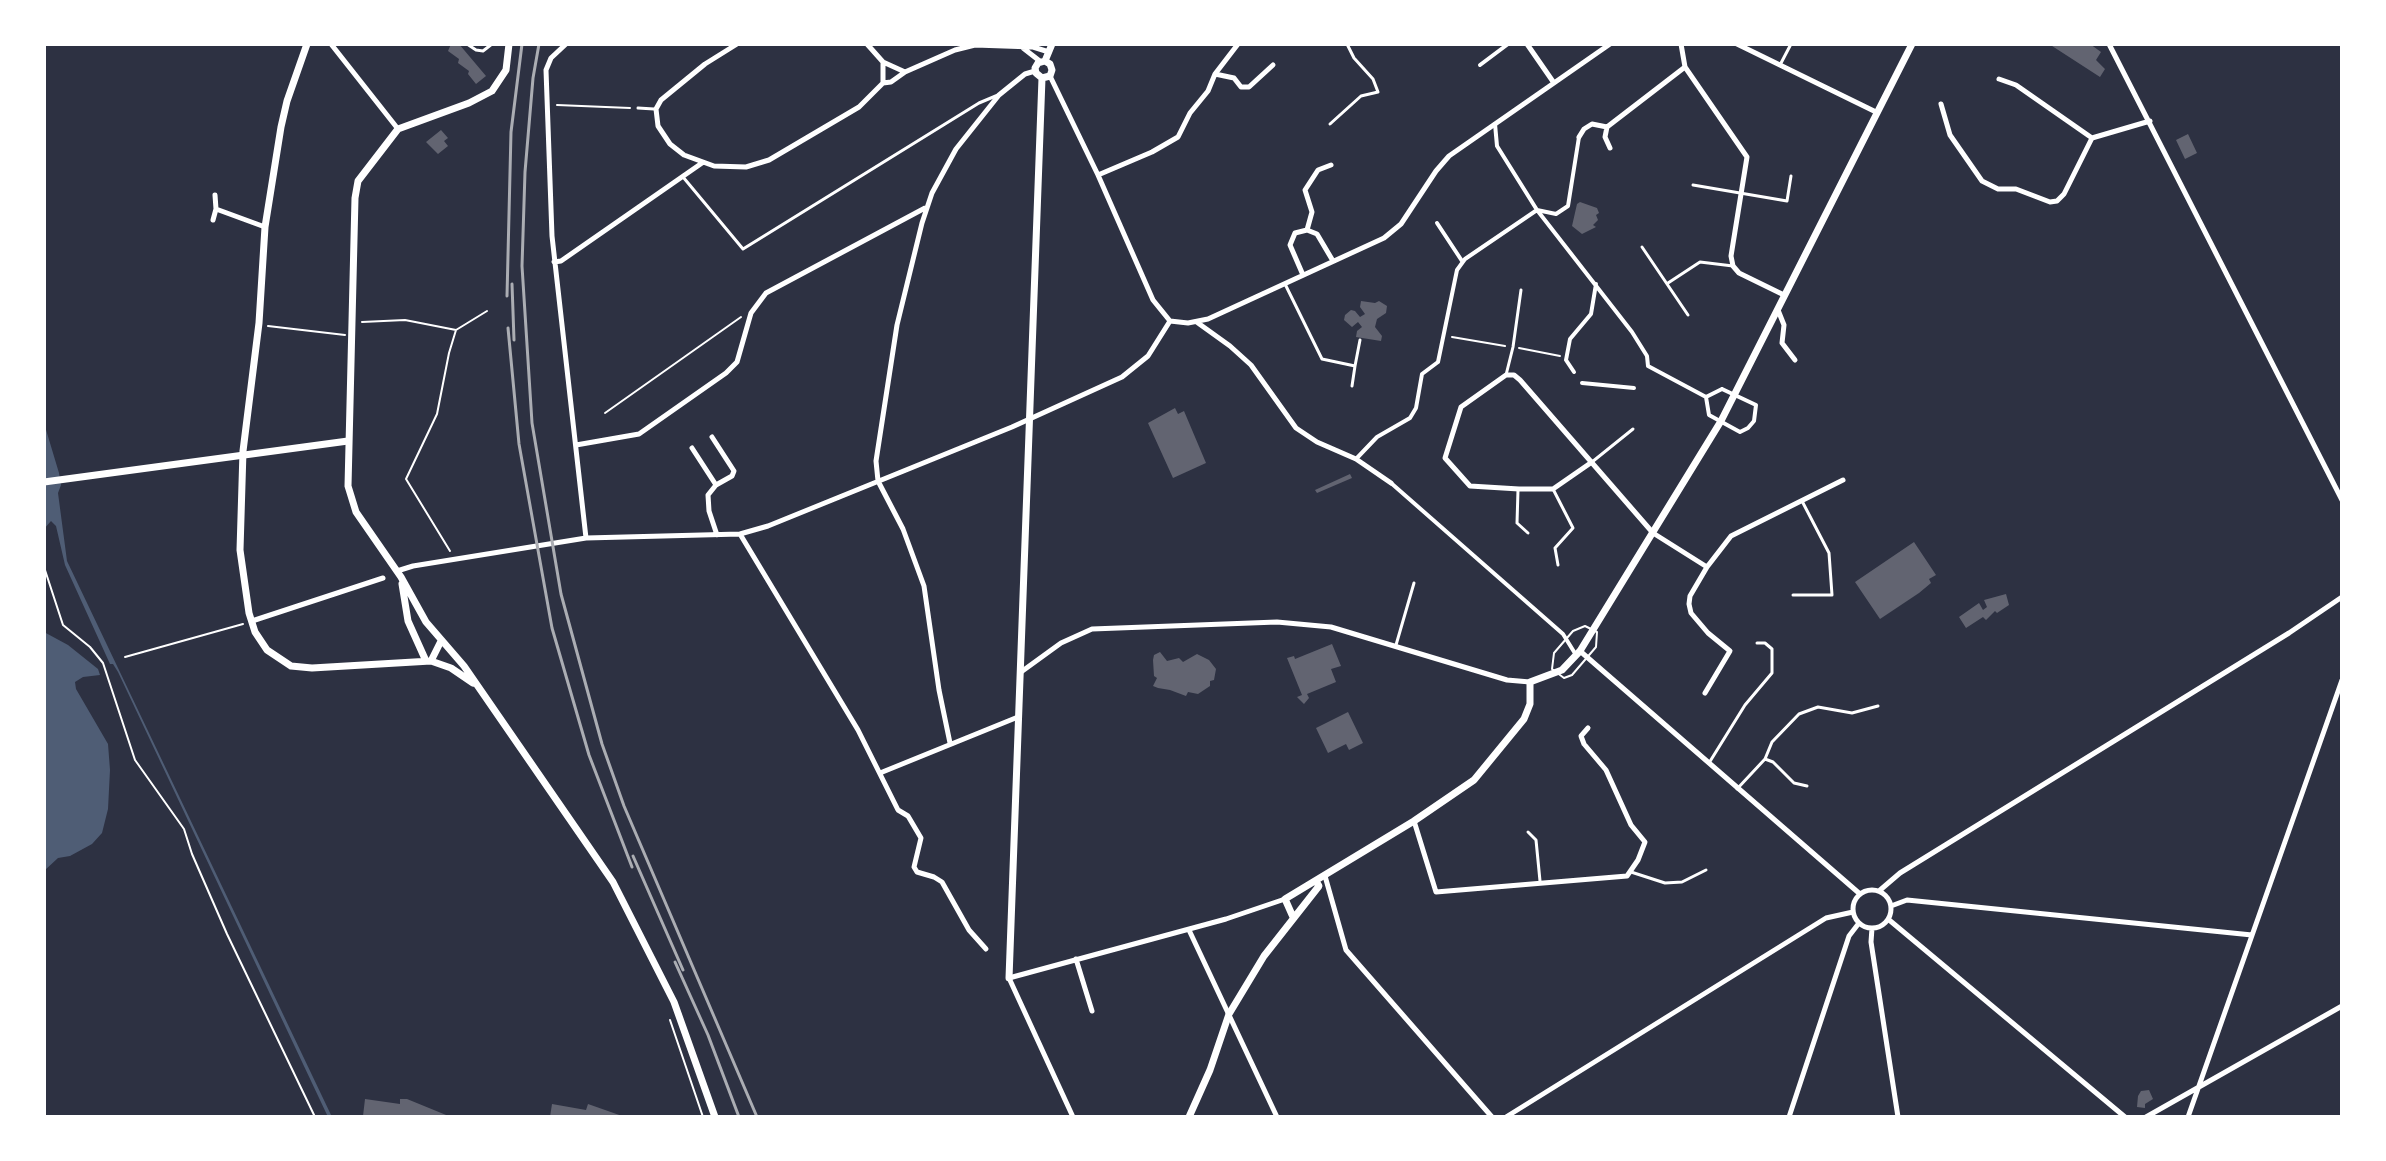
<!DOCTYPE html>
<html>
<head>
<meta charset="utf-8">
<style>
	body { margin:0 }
	#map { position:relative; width:2386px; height:1161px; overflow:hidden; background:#2d3142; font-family:"IBM Plex Sans",sans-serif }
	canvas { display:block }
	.frame { position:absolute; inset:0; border:46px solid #fff; pointer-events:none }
</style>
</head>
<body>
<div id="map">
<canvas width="2386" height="1161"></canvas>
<div class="frame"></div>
</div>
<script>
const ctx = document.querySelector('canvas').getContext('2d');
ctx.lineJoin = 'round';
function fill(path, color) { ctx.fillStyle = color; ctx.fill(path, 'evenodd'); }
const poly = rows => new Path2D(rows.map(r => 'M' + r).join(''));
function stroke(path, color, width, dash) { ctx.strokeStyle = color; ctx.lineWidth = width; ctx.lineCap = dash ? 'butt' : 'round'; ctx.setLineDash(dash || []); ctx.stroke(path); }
fill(poly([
	[44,423,59,473,61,485,58,493,67,561,332,1117,328,1117,118,672,113,664,110,664,65,565,56,526,51,521,44,529],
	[44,632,68,645,98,669,100,675,83,677,75,682,76,689,108,744,110,770,108,809,102,833,92,844,70,856,58,858,44,871]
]), '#4f5d75');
fill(poly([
	[451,44,459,44,486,76,476,84,468,74,469,71,458,63,459,59,448,51],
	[2049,44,2090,44,2101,52,2096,60,2105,69,2100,77],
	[441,130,448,138,444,141,448,146,438,154,426,142],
	[2188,134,2197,153,2185,159,2176,140],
	[1580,202,1597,208,1599,213,1596,215,1598,220,1593,225,1596,227,1582,234,1572,226,1577,204],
	[1361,301,1375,303,1379,301,1387,306,1386,313,1377,319,1375,327,1382,336,1381,341,1356,337,1357,331,1362,327,1358,322,1352,327,1344,320,1345,315,1351,310,1355,311,1360,317,1365,314,1360,307],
	[1175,408,1178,414,1184,411,1206,463,1173,478,1148,423],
	[1350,474,1352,478,1317,493,1315,490],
	[1914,542,1936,575,1929,579,1931,583,1919,593,1880,619,1855,582],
	[2006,594,2009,605,1997,613,1995,611,1986,620,1983,617,1966,628,1959,617,1979,603,1983,610,1987,607,1984,600],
	[1332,644,1341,666,1331,669,1336,682,1307,694,1309,698,1304,704,1297,697,1302,695,1287,658,1294,656,1295,659],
	[1160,652,1167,661,1179,658,1183,662,1197,654,1209,660,1216,669,1214,680,1210,681,1210,686,1198,694,1188,692,1186,696,1170,690,1158,688,1153,686,1157,678,1154,676,1153,660,1154,655],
	[1348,712,1363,743,1349,750,1346,744,1328,753,1316,728],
	[2149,1090,2153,1099,2145,1104,2145,1108,2137,1107,2138,1096,2141,1091],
	[365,1099,400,1104,400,1099,407,1099,451,1117,363,1116],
	[552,1104,586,1110,588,1104,625,1117,550,1117]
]), '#626471');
stroke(poly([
	[557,105,630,108],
	[362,322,405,320,456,330,487,311],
	[268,326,345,335],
	[1452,337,1505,346],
	[1519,348,1560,356],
	[605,413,741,317],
	[450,551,406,479,437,414,449,353,456,330],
	[44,567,63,625,90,647,103,663,135,760,184,829,192,854,227,934,315,1117],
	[1585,626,1597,632,1596,647,1572,675,1564,678,1552,669,1554,653,1573,631,1585,626],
	[125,657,243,624],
	[670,1020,703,1117]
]), '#fff', 2);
stroke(poly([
	[467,44,476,50,483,51,492,44],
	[1780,65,1791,44],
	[638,108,654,109],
	[1330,124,1361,96,1378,92,1373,79,1354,58,1347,44],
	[683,177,743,249,979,103,998,95],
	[1693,185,1787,201,1791,176],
	[1642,247,1688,315],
	[1668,283,1700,262,1733,266],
	[1285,284,1322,359,1355,366,1360,340],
	[1506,375,1513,347,1521,290],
	[1352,386,1355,366],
	[1592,462,1633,429],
	[1553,489,1573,528,1555,548,1558,565],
	[1518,490,1517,523,1528,533],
	[1793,595,1832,595,1829,553,1802,501],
	[1396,645,1414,583],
	[1765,759,1773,762,1794,783,1807,786],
	[1709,763,1745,705,1772,673,1772,649,1765,643,1757,643],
	[1737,789,1765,759,1772,742,1799,714,1818,707,1852,713,1878,706],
	[1528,832,1536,840,1540,881],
	[1631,872,1665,883,1682,882,1706,870]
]), '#fff', 3);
stroke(poly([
	[1480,65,1508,44],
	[1495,124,1497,146,1537,210,1632,332,1647,356,1648,366,1706,397],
	[1537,210,1556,214,1568,206,1579,137],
	[1437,223,1462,261],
	[1574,372,1566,360,1570,339,1591,314,1596,284],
	[1582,383,1634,388],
	[1722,389,1756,405,1754,421,1748,428,1740,432,1709,415,1706,397,1722,389],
	[1356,459,1377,437,1410,418,1416,408,1422,374,1438,362,1457,270,1465,259,1537,210],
	[1391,483,1563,634,1576,655]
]), '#fff', 4);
stroke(poly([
	[331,44,398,129],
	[566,44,551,58,546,70,552,236,586,538],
	[737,44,705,64,661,100,656,109,658,126,670,144,684,155,714,166,746,167,769,160,859,107,883,83,883,62],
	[867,44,883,62,905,72,955,50,975,45,1033,47,1049,52],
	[1527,44,1554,83],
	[1681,44,1685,67,1747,157,1731,256,1733,266,1739,273,1784,295],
	[1737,44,1876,112],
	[2109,44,2342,500],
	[1023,48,1041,62],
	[1215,74,1234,78,1241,87,1249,87,1273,65],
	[1050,76,1098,175,1153,300,1170,321,1188,323,1208,319,1384,238,1401,224,1436,171,1449,156,1610,44],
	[1999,79,2016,85,2092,138],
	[883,83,891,82,905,72],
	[1941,104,1950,135,1982,181,1998,189,2016,189,2050,202,2057,201,2064,194,2092,138,2150,121],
	[1579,137,1584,129,1592,124,1607,127],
	[1610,148,1605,137,1607,127,1685,67],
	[1098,175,1152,152,1178,137,1190,113,1208,91,1215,74,1238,44],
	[216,209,265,227],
	[213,220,216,209,215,195],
	[1307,230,1312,212,1305,190,1318,170,1331,165],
	[554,262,561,261,702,163],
	[1303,275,1290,245,1295,233,1307,230,1317,234,1333,261],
	[1778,310,1784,325,1782,343,1795,360],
	[1198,323,1230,346,1251,365,1296,428,1317,442,1356,459,1391,483],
	[712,437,734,471,732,476,716,485,708,495,709,511,717,535],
	[576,445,639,434,726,373,737,362,751,313,766,293,925,208],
	[692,448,716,485],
	[1592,462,1553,489,1519,489,1470,486,1445,458,1461,407,1506,375,1514,375,1520,380,1653,533,1707,567,1731,536,1843,480],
	[740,534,858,730,898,810,908,816,921,838,914,867,917,872,934,877,942,882,969,930,986,949],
	[397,571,413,566,586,538,740,534,768,526,1012,427,1122,377,1148,356,1170,321],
	[252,621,383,578],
	[1580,651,1860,894],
	[1021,672,1061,643,1092,629,1277,622,1331,627,1507,680,1530,682],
	[1705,693,1730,651,1708,633,1691,613,1689,604,1690,596,1707,567],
	[950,743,939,690,924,586,903,529,878,481,876,461,897,325,922,223,932,193,956,149,999,95,1025,74,1035,71],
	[880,773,1018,717],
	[1414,821,1436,892,1627,876,1638,860,1645,842,1631,825,1606,770,1584,744,1581,736,1588,728],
	[1325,876,1346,950,1492,1117],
	'1853 909a19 19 0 1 1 38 0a19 19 0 1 1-38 0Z',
	[1879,891,1900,873,2289,633,2342,597],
	[1891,906,1907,900,2252,935],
	[1888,919,2125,1117],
	[1872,928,1871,942,1898,1117],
	[1189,930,1277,1117],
	[1076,959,1092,1011],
	[1073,1117,1009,978,1226,919,1285,899],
	[1506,1117,1826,918,1853,912],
	[1789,1117,1849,936,1859,923],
	[2146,1117,2342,1006],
	[2188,1117,2342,680]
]), '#fff', 5);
stroke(poly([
	[1045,61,1052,44],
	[1042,78,1036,73,1035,68,1038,63,1045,61],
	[1042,78,1050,76,1052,70,1050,64,1045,61],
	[44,482,348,441],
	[1293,917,1285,899,1414,821,1474,780,1524,719,1530,704,1530,682,1562,670,1580,651,1721,421,1912,44],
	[1009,978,1042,78],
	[1189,1117,1210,1070,1229,1014,1264,956,1319,886,1316,881]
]), '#fff', 7);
stroke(poly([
	[307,44,287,101,281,127,265,227,259,323,243,451,240,550,249,613,255,632,267,650,291,666,312,668,431,661,451,668,473,683],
	[509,44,506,70,492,91,469,103,398,129,358,181,355,198,348,486,356,512,401,577,426,622,464,666,613,882,674,1002,715,1117],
	[402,584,408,621,426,661],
	[431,661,441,641]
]), '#fff', 7);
stroke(poly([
	[539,44,533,78,525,172,522,266,532,423,561,594,602,744,624,806,757,1117],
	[512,284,514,340],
	[507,296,511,132,522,44],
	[508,328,519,444,552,628,589,755,632,867],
	[633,856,683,970],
	[675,962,708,1035,739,1117]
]), '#abadb3', 3);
</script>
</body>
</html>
